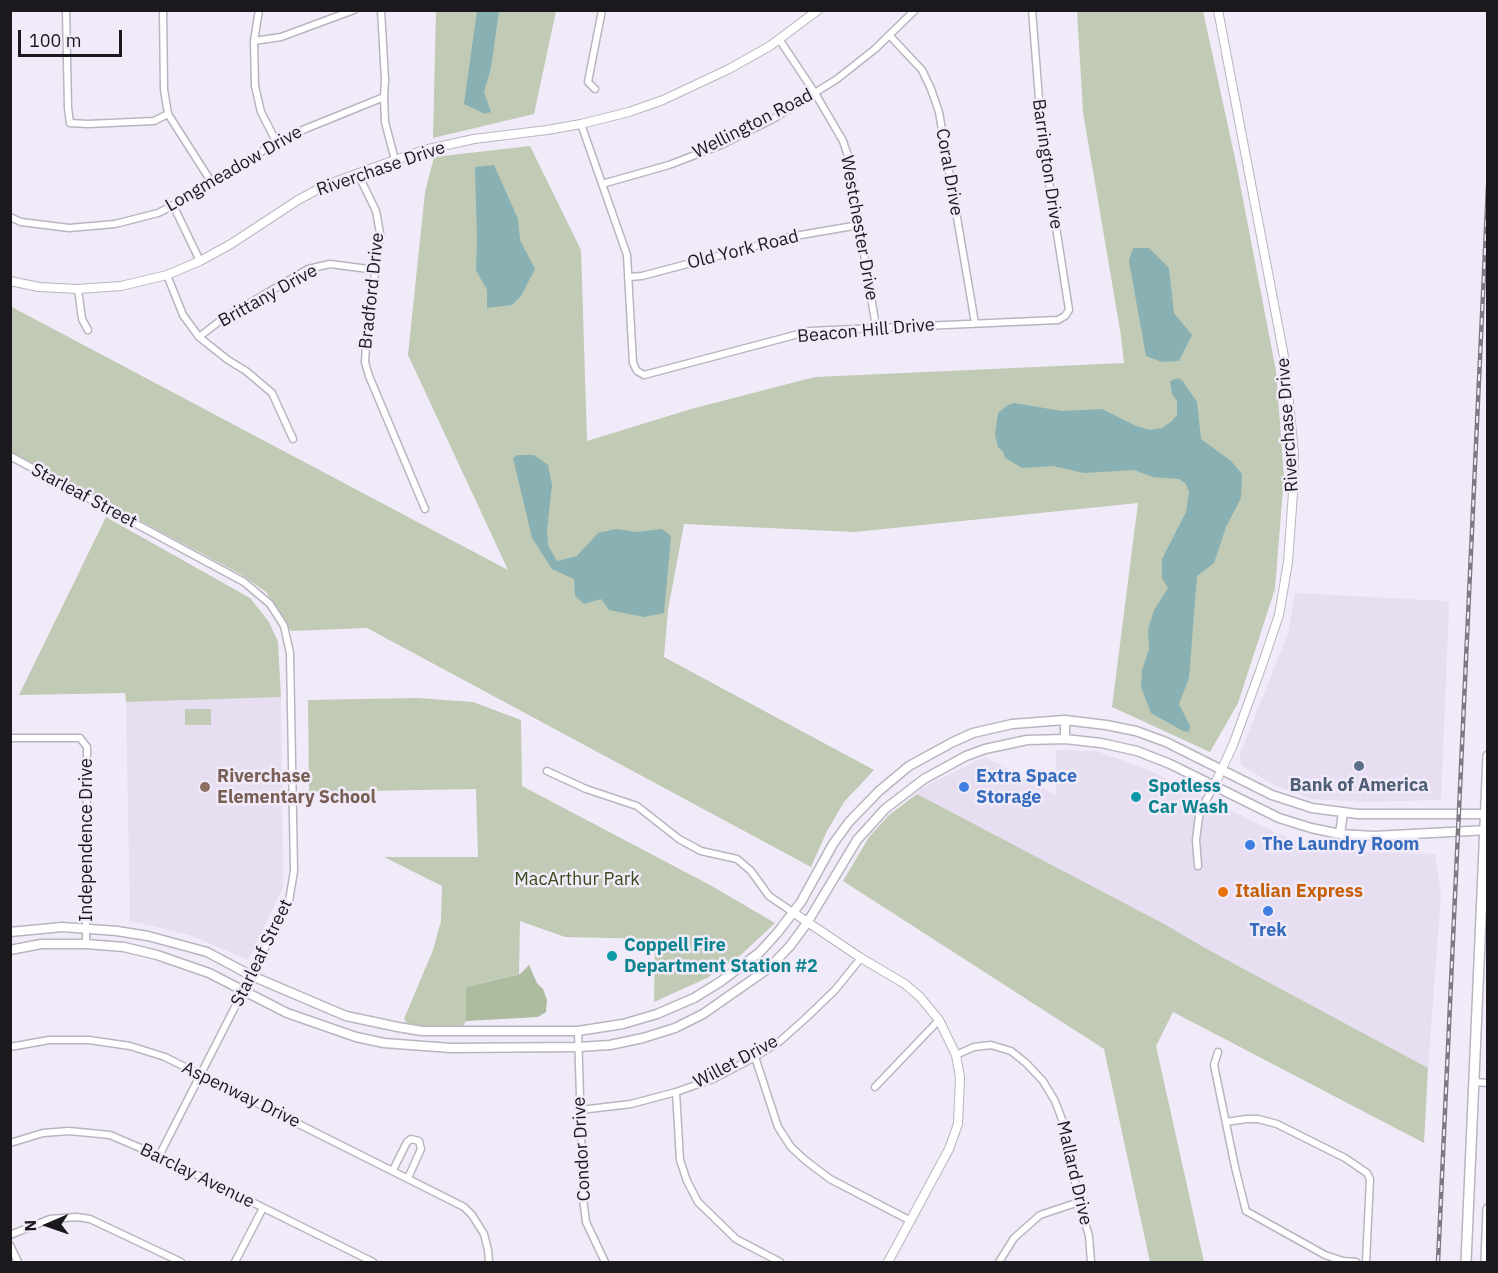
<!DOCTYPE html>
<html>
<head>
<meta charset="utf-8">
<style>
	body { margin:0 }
	#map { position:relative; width:1498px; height:1273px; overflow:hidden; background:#f1ebf9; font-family:"IBM Plex Sans",sans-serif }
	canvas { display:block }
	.frame { position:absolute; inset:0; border:12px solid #1b191e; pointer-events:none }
	.north { position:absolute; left:18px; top:1195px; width:60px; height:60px; -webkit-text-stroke:4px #f1ebf9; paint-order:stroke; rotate:268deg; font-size:16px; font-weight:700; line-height:24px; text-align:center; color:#1b191e }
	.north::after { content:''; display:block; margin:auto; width:21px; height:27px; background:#1b191e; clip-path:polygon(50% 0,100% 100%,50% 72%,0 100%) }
	.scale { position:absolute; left:18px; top:30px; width:104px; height:27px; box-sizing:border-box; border:3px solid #1b191e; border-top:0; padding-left:8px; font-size:18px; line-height:21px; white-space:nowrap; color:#1b191e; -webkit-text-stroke:4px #f1ebf9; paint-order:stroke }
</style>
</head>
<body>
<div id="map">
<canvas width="1498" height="1273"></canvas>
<div class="frame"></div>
<div class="north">N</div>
<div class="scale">100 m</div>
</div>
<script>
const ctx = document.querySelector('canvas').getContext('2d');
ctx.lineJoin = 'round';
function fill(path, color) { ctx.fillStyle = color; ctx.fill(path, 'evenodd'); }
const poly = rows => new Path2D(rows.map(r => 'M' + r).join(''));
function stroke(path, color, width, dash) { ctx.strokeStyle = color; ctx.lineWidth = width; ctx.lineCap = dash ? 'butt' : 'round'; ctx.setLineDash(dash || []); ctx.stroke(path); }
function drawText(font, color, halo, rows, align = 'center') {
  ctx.font = font + ' "IBM Plex Sans",sans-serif'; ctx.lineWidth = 5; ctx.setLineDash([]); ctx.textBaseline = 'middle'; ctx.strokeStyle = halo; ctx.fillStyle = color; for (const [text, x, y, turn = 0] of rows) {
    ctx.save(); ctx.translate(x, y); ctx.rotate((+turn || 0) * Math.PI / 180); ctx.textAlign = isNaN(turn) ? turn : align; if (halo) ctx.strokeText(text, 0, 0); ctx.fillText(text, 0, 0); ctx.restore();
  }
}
fill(poly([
	[1295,593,1447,601,1449,606,1441,800,1361,802,1311,799,1274,785,1241,765,1240,754,1288,633],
	[281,697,283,888,248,960,190,935,130,921,126,702],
	[1056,750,1096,751,1151,771,1264,827,1313,848,1369,852,1435,854,1441,895,1428,1068,1205,948,1166,925,917,794,920,789,985,757,1056,795]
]), '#e7def2');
fill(poly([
	[436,11,556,11,534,114,433,138],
	[1077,11,1203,11,1236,163,1276,371,1284,477,1275,589,1238,703,1210,752,1112,707,1138,503,854,532,684,524,668,610,664,657,874,770,844,802,826,833,811,867,367,628,291,631,266,592,242,575,11,452,10,306,508,570,408,355,425,192,434,157,530,146,581,250,587,441,691,409,815,377,1124,363,1121,336,1083,112],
	[106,517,250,598,269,622,278,642,281,697,126,702,125,693,19,695],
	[417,698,473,702,521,720,522,786,710,885,775,923,742,954,707,978,654,1002,655,939,565,937,520,921,519,974,466,987,466,1021,463,1026,409,1026,404,1019,433,950,441,921,442,886,384,857,478,857,476,789,309,792,308,700],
	[185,709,211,709,211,725,185,725],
	[917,794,1166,925,1205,948,1428,1068,1424,1143,1173,1012,1156,1046,1204,1262,1150,1262,1104,1049,843,881,869,837,889,815]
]), '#c0cab4');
fill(poly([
	[529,965,537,983,543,989,547,1000,546,1012,538,1017,466,1021,466,987,520,974]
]), '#adbb9e');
fill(poly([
	[477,11,499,11,491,68,484,92,491,112,485,114,464,104],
	[494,165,518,219,520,240,535,269,521,296,512,305,487,308,487,290,476,270,477,240,475,167],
	[1133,248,1149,248,1169,268,1174,313,1192,335,1179,361,1162,362,1146,356,1129,261],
	[1178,378,1182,380,1197,402,1201,439,1231,461,1242,474,1241,498,1226,527,1214,563,1197,576,1189,678,1179,704,1190,726,1189,732,1183,731,1151,713,1141,687,1142,670,1149,649,1148,629,1154,610,1168,588,1162,578,1162,559,1186,512,1189,492,1186,484,1179,479,1153,477,1134,470,1084,473,1053,466,1022,468,1004,457,1004,453,998,447,995,435,998,413,1008,405,1014,403,1062,411,1102,409,1136,426,1150,430,1162,428,1172,421,1177,415,1177,401,1172,394,1170,381],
	[518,455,534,455,548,465,552,485,547,530,548,545,557,561,577,556,598,533,616,529,636,532,662,529,671,536,664,613,644,617,609,610,601,599,584,604,575,596,574,579,552,569,532,538,513,458]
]), '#89b1b4');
const minor = poly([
	[66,10,68,108,70,123,88,124,154,121,168,114],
	[163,10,164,89,168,114,212,183],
	[259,10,254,41,255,86,261,112,277,143],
	[381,10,385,79,384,97,385,122,395,160],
	[890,36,922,70,931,89,939,112,975,323],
	[779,39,815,93,843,141,848,156,876,327],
	[254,41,281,37,354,10],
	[595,89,588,82,602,10],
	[581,124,627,255,633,363,637,371,644,375,810,331,1058,320,1065,316,1069,310,1042,137,1032,10],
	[358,174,376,211,380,233,366,345,365,362,369,376,425,509],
	[602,184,669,165,721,145,773,119,837,79,875,49,915,10],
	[173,205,200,261],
	[10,217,21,222,69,228,115,224,158,213,194,195,264,150,305,129,384,97],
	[167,275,183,315,199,337,228,360,246,371,272,393,293,439],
	[628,277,642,276,789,237,859,225],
	[78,289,82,319,88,330],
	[199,337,221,320,308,269,330,264,376,270],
	[10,456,244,582,270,604,284,626,290,653,294,871,289,901,159,1156],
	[10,738,80,738,87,747,86,944],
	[547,771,586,789,637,806,679,839,701,851,737,859,751,871,769,896,794,913],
	[1198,866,1196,840,1199,816,1203,806,1214,786],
	[578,1031,583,1198,586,1222,605,1262],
	[10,1047,49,1040,89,1040,130,1046,165,1057,464,1207,472,1215,484,1234,488,1250,489,1262],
	[1218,1052,1214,1065,1235,1167,1246,1211,1325,1255,1343,1261,1356,1262],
	[956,1055,974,1047,991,1045,1011,1051,1026,1063,1043,1081,1055,1101,1063,1122,1079,1202,1089,1236,1091,1262],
	[755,1057,778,1127,791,1147,805,1160,830,1179,911,1221],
	[1474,1082,1488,1083],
	[875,1087,939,1020],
	[676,1092,680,1160,687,1181,698,1202,736,1239,780,1262],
	[580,1110,631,1104,676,1092,713,1079,755,1057,779,1042,806,1018,835,990,861,958],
	[1226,1122,1246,1119,1258,1119,1277,1124,1345,1158,1367,1173,1370,1179,1366,1262],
	[10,1143,43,1133,69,1131,110,1135,159,1156,373,1262],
	[393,1170,407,1142,411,1139,419,1141,421,1149,408,1178],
	[10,1235,50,1219,77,1217,90,1219,181,1262],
	[10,1245,18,1262],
	[235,1262,263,1208],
	[999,1262,1014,1238,1040,1215,1079,1202]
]);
const tertiary = poly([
	[10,281,39,287,78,289,121,286,167,275,200,261,231,244,298,200,326,185,395,160,424,150,474,139,547,130,581,124,629,112,663,100,729,69,770,46,818,10],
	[1214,786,1233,745,1260,671,1279,615,1288,562,1293,493,1294,454,1285,362,1218,10],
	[794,913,861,958,905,984,920,997,939,1020,956,1055,960,1077,958,1124,949,1149,888,1262]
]);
const secondary = poly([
	[1065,720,1065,739],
	[1340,834,1343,812],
	[10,932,62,927,117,931,148,936,207,952,252,976,346,1016,398,1027,422,1031,578,1031,623,1024,657,1014,694,998,720,982,760,952,778,932,801,902,833,844,849,822,879,791,909,766,953,742,973,733,1012,724,1065,720,1106,725,1136,731,1166,742,1272,795,1312,808,1358,814,1488,814],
	[10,950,41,944,86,944,124,947,157,955,209,973,287,1013,356,1037,384,1043,451,1048,578,1047,610,1045,643,1038,675,1028,703,1014,769,968,790,946,807,923,857,840,885,809,924,779,966,756,985,749,1027,740,1065,739,1101,743,1137,751,1170,764,1279,818,1311,828,1340,834,1374,836,1488,830]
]);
const primary = poly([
	[1466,1262,1488,756],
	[1486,1262,1488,1209]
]);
stroke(minor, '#bab4c1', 9);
stroke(tertiary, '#bab4c1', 10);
stroke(secondary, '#bab4c1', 11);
stroke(primary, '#bab4c1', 12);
stroke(minor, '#fff', 6);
stroke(tertiary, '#fff', 8);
stroke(secondary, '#fff', 8);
stroke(primary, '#fff', 9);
const rail = poly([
	[1438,1262,1488,186]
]);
stroke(rail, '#7d7982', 4.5);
stroke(rail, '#f1ebf9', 2, [7]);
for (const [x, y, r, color] of [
	[1359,766,6,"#5c6f8a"],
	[205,787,6,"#8d6e63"],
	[964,787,6,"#3f7fe0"],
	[1136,797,6,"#0f9aa8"],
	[1250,845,6,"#3f7fe0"],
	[1223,892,6,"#e8710a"],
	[1268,911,6,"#3f7fe0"],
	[612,956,6,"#0f9aa8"]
]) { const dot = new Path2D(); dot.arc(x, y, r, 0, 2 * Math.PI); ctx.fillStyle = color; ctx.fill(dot); stroke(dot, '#f1ebf9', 2); }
drawText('18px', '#1b191e', '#f1ebf9', [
	["Wellington Road",753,124,-27],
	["Barrington Drive",1047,164,82],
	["Longmeadow Drive",234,169,-30],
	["Riverchase Drive",381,169,-19],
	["Coral Drive",949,172,80],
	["Westchester Drive",859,228,80],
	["Old York Road",743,250,-14],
	["Bradford Drive",372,291,-84],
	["Brittany Drive",268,296,-29],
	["Beacon Hill Drive",866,331,-5],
	["Riverchase Drive",1288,425,-94],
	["Starleaf Street",84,496,28],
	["Independence Drive",87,840,-90],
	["Starleaf Street",262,953,-64],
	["Willet Drive",736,1062,-28],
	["Aspenway Drive",241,1095,26],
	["Condor Drive",582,1149,-93],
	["Mallard Drive",1074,1173,77],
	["Barclay Avenue",197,1176,26]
]);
drawText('bold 18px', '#785e54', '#f1ebf9', [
	["Riverchase",217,777],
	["Elementary School",217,798]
], 'left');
drawText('bold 18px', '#366cbe', '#f1ebf9', [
	["Extra Space",976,777],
	["Storage",976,798],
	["The Laundry Room",1262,845],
	["Trek",1268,931,"center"]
], 'left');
drawText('bold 18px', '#4e5e75', '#f1ebf9', [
	["Bank of America",1359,786]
]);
drawText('bold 18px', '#0d838f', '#f1ebf9', [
	["Spotless",1148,787],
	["Car Wash",1148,808],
	["Coppell Fire",624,946],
	["Department Station #2",624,967]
], 'left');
drawText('18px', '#384b1d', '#f1ebf9', [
	["MacArthur Park",577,880]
]);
drawText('bold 18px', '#c56008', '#f1ebf9', [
	["Italian Express",1235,892]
], 'left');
</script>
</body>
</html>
